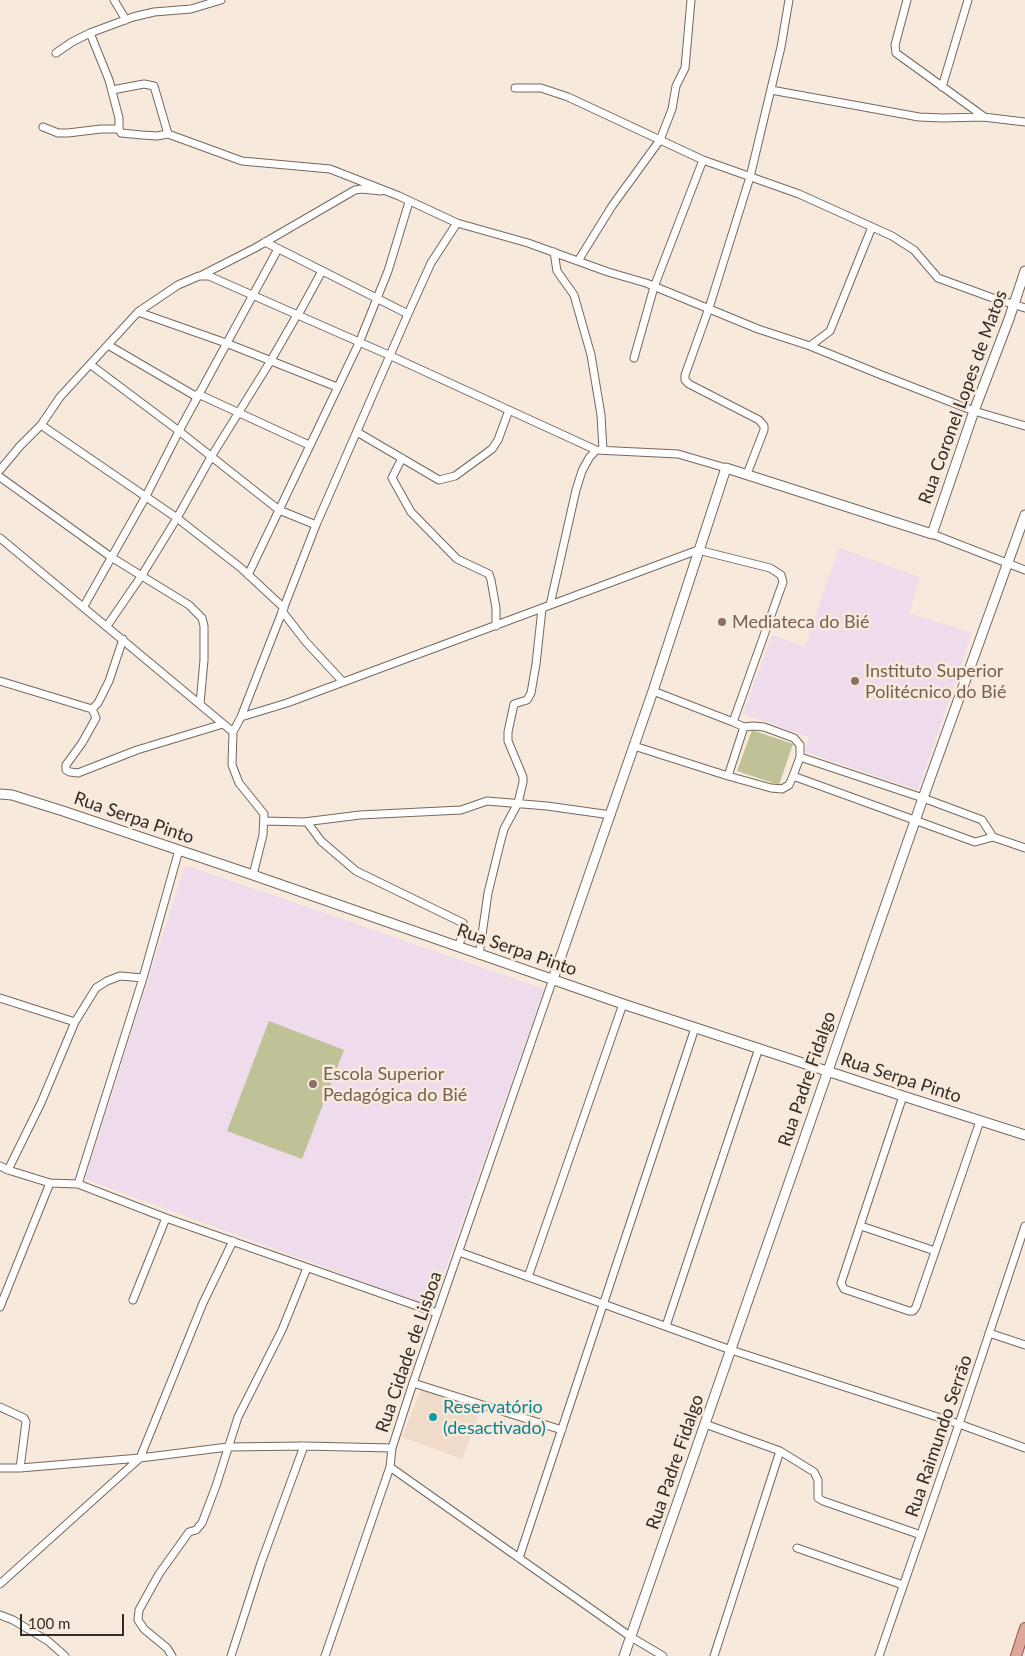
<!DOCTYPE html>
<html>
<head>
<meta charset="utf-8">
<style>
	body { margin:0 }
	#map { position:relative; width:1025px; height:1656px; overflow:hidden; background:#f7e9db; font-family:Lato,sans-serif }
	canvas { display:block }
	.scale { position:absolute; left:20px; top:1614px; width:104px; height:22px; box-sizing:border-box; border:2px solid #312c27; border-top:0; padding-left:6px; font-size:15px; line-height:18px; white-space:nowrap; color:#312c27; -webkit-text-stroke:4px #f7e9db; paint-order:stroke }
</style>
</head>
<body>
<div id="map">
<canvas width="1025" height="1656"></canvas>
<div class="scale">100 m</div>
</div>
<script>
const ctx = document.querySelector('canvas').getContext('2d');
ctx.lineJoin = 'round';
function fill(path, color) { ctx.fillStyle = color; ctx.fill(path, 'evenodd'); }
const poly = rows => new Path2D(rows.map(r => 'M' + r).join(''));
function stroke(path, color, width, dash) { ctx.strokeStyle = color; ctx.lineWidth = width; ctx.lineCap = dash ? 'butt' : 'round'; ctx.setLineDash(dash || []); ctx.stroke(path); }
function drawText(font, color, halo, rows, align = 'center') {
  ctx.font = font + ' Lato,sans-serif'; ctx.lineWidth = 5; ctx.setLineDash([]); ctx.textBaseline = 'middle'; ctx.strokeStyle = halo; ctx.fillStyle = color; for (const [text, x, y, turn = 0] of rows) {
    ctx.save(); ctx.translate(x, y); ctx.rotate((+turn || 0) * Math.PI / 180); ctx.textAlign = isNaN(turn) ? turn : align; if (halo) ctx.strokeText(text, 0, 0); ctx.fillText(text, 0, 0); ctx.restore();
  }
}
fill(poly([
	[421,1389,482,1407,462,1459,402,1437]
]), '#efdbc8');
fill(poly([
	[839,548,920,577,909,613,972,633,918,790,805,752,809,737,743,714,772,635,805,647],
	[185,865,544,989,432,1307,85,1179]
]), '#eedbeb');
fill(poly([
	[752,730,793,744,779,785,737,771],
	[269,1021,344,1050,302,1159,227,1131]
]), '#bfc297');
const minor = poly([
	[114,0,126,20],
	[907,0,895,45,896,53,983,116],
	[90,33,109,80,119,118,119,129],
	[56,53,72,42,90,33,133,17,154,12,191,9,221,0],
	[942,87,968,0],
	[515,88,541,88,568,97,703,160,799,194,892,236,914,250,938,278,990,297,1025,308],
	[112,90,144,84,154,86,168,134],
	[771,90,919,117,943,118,983,117,1025,122],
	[43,127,58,133,68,133,101,129,119,129,121,133,142,135,157,136,168,134,242,161,330,169,399,196,457,223,528,243,608,272,646,283,758,329,810,346,830,331,872,227],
	[265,242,408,314],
	[554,252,557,271,574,295,591,355,601,415,603,450],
	[578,261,612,206,660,140,672,109,676,86,685,68,691,0],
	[202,275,255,248,355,190,362,189,381,191],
	[138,312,226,343,337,387],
	[298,315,322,271],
	[108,345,197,397],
	[810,346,879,374,974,411,1025,426],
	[634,358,654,287,703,160],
	[91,365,179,431,279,510,316,525],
	[198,394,309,445],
	[41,425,177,518,241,568,284,608],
	[357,432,439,480,455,476,492,449,498,440,509,410],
	[402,458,392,478,411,512,457,559,489,574,491,580,496,608,496,626],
	[0,470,20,446,41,425,60,397,138,312,178,285,199,276,209,276,391,356,596,450],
	[747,474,764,430,764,426,759,420,689,384,685,380,685,375,709,308,750,177,781,47,789,0],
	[0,477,111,557,189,605,202,618,204,626,204,660,200,704],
	[932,534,1025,570],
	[0,538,233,732],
	[248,575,359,343,388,271,409,202],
	[550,605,576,490,582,471,589,458,596,450,678,454,726,468],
	[84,606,145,498,179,431,278,249],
	[282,611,306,642,343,682],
	[107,626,142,575,177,518,211,457,270,362,297,315],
	[0,681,92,709],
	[653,691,733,722,744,727],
	[92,709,96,718,82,743,66,765,66,770,70,772,78,773,137,750,223,724],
	[92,709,98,703,109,681,123,639],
	[241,717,287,703,698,550,770,568,781,575,783,582,733,722],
	[753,726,764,727,794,738,800,745,800,757,923,798,982,820,993,837,975,842,793,776,789,785,782,789,771,788,728,776,744,727,753,726],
	[634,746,728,776],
	[793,776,800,757],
	[264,821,304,822,360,815,461,810,487,801,547,806,611,815],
	[307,822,321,841,356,871,463,923,465,928,458,947],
	[993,837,1025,848],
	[253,875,263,835,264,814,239,783,232,765,233,732,241,717,316,525,408,314,431,263,457,223],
	[479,955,488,893,500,844,504,829,518,803,523,782,523,777,508,741,508,732,514,704,527,700,531,693,536,664,542,609],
	[0,998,75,1022],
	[903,1096,841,1283,844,1289,909,1311,913,1311,916,1307,980,1121],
	[0,1166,8,1170,50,1183,78,1184,166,1218,437,1313],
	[8,1170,41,1103,75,1022,96,988,107,981,120,976,143,978],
	[78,1184,143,978,179,850],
	[861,1226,935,1251],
	[459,1252,731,1350,959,1424,1025,1448],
	[528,1277,623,1004],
	[133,1300,166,1218],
	[0,1307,50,1183],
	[666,1326,759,1048],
	[989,1333,1025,1345],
	[413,1383,562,1430],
	[0,1407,24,1418,26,1422,20,1468],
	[705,1424,780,1451,814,1472,818,1480,818,1498,823,1501,921,1535],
	[390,1467,631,1637,663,1656],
	[0,1468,20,1468,140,1458,228,1447,304,1446,392,1448,413,1383,553,979],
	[797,1548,903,1585],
	[519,1558,695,1028],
	[0,1584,140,1458,203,1303,233,1241],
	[0,1615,13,1620,48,1641,65,1656],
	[172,1656,167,1648,144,1629,138,1620,139,1610,159,1574,189,1532,196,1530,202,1523,216,1486,238,1417,282,1330,307,1268],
	[231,1656,261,1563,304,1446],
	[325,1656,390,1467,392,1448],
	[714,1656,780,1451],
	[879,1656,959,1424,1025,1226]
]);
const tertiary = poly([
	[0,794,12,795,63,811,253,875,623,1004,903,1096,1025,1135],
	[553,979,653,691,726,468,932,534,974,411,1009,319,1025,271],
	[624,1656,923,798,1025,515]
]);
const primary = poly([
	[1016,1656,1025,1628]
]);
stroke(minor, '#75685d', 9);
stroke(tertiary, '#75685d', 11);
stroke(primary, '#925546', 12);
stroke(minor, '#fff', 7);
stroke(tertiary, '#fff', 9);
stroke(primary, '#dda69a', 10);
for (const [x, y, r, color] of [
	[722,622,5,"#8d6e63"],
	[855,681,5,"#8d6e63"],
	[313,1084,5,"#8d6e63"],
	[433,1417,5,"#0f9aa8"]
]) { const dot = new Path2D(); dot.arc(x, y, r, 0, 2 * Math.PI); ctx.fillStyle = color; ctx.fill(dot); stroke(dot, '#f7e9db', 2); }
drawText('18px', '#312c27', '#f7e9db', [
	["Rua Coronel Lopes de Matos",963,397,-70],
	["Rua Serpa Pinto",134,818,19],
	["Rua Serpa Pinto",517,950,19],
	["Rua Serpa Pinto",901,1078,18],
	["Rua Padre Fidalgo",807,1079,-71],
	["Rua Cidade de Lisboa",409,1352,-71],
	["Rua Raimundo Serrão",939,1436,-71],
	["Rua Padre Fidalgo",675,1462,-71]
]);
drawText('18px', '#785e54', '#f7e9db', [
	["Mediateca do Bié",732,622],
	["Instituto Superior",865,671],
	["Politécnico do Bié",865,692],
	["Escola Superior",323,1074],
	["Pedagógica do Bié",323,1095]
], 'left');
drawText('18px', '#0d838f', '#f7e9db', [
	["Reservatório",443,1407],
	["(desactivado)",443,1428]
], 'left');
</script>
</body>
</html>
